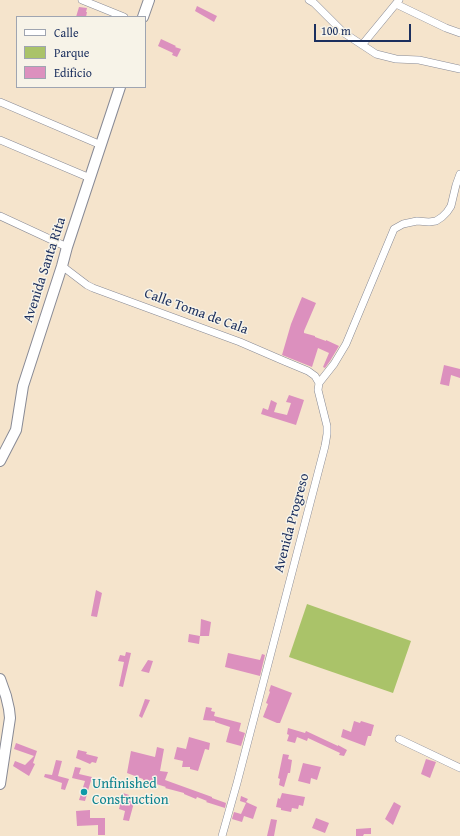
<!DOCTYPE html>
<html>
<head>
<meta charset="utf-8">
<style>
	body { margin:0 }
	#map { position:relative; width:460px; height:836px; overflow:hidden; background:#f5e4cc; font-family:"Gentium Book Plus",serif }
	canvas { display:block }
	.legend { position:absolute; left:16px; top:16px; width:130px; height:72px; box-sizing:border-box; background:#f7f3e8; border:1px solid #9fa5b1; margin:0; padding:5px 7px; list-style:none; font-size:12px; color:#1b2f5e }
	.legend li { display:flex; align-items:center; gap:8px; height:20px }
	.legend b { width:20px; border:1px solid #9fa5b1 }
	.scale { position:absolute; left:314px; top:24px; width:97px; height:18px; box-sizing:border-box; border:2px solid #1b2f5e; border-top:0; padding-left:5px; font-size:12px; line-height:14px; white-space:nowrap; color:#1b2f5e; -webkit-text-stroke:3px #f7f3e8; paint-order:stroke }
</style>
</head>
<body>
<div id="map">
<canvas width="460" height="836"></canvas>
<ul class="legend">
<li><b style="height:5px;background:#fff"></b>Calle</li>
<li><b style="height:11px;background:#aac369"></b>Parque</li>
<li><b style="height:11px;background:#dc90be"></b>Edificio</li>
</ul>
<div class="scale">100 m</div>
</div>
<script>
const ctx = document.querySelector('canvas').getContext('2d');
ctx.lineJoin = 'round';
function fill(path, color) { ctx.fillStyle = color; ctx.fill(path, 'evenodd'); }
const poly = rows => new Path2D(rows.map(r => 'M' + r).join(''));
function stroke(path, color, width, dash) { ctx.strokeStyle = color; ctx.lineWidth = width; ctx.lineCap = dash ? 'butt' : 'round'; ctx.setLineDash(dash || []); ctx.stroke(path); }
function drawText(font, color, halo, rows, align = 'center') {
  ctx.font = font + ' "Gentium Book Plus",serif'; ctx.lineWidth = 3; ctx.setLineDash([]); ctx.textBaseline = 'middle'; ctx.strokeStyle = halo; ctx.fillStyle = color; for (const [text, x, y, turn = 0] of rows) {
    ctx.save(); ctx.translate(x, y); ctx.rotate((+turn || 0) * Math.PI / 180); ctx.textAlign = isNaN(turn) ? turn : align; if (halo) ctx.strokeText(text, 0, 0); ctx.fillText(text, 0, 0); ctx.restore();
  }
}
fill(poly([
	[307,604,411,641,393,693,289,657]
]), '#aac369');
fill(poly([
	[197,6,217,16,214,22,195,11],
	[79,7,87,8,86,12,87,12,86,17,76,17],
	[161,39,176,46,175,47,181,49,177,57,172,55,173,53,158,46],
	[302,297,316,303,304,331,304,333,315,336,315,337,326,341,326,340,339,346,330,361,325,368,323,367,329,353,318,348,312,367,282,355,291,324],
	[444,365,460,369,460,378,451,375,449,386,440,384],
	[289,395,304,400,296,425,261,414,263,408,268,410,271,400,277,403,274,412,287,415,291,403,286,402],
	[96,590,102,593,97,617,91,616],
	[201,619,211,622,209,636,200,636],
	[189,634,200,636,199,644,188,642],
	[126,652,131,653,123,687,119,686,124,662,118,661,120,655,125,656],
	[228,653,260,660,262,654,265,655,260,676,225,667],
	[148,660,153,661,149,673,141,671],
	[271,685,292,693,280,723,277,723,263,717,268,704,266,703,270,692,269,691],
	[145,699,150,700,142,718,139,716],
	[206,707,212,708,211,711,215,712,214,716,241,723,239,731,245,733,241,746,226,742,230,727,215,722,215,721,203,720],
	[354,721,360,723,361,721,374,725,371,736,368,736,365,746,341,737,343,729,351,732],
	[288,728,305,733,306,731,338,746,338,745,347,750,344,756,339,755,340,753,308,738,307,741,297,737,295,743,287,741,289,735,287,734],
	[189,737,210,743,209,750,205,749,198,771,190,769,190,767,182,767,183,761,174,759,177,747,186,749],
	[16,743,37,751,33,763,35,764,29,776,13,766,15,761,25,765,34,756,14,749],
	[157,747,164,749,160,771,168,772,165,780,201,793,212,797,212,798,226,803,225,808,206,802,207,801,197,797,196,799,184,794,184,793,165,788,166,787,143,780,143,779,127,773,131,751,155,757],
	[78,750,87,752,86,754,98,757,96,763,92,762,90,764,76,758],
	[283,754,289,755,288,759,292,760,290,773,288,773,284,787,279,785,280,779,278,778],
	[426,759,436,762,430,778,421,774],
	[56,760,62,761,58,776,69,779,65,790,61,789,62,783,44,777,45,774,52,775],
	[303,763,321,767,317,780,311,778,310,784,298,781],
	[75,767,81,768,79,774,92,777,85,801,79,800,85,781,72,778],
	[123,793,129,795,128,797,135,799,129,821,123,820,125,811,119,809],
	[282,793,305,797,303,806,299,805,298,809,292,808,291,812,281,810,281,808,276,807,278,798,280,799],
	[241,796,248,799,246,802,257,807,253,819,244,816,242,822,232,819,234,812,241,814,246,803,240,801],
	[394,802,401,806,393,825,385,819],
	[90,810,90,818,105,818,105,835,98,835,98,825,77,826,76,811],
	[316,818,329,823,325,833,312,828],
	[271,819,277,820,274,836,267,836],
	[371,828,371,834,364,834,363,836,356,836,356,829]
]), '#dc90be');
const street = poly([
	[82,0,124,17],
	[309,0,314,3,344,33,376,54,396,59,419,60,460,69],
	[396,4,446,28,460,33],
	[362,45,399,0],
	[0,102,101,145],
	[0,140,90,178],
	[0,216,67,247],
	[62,266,87,285,93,288,240,342,284,361,308,371,315,376,319,383],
	[399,739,460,768],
	[222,836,237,783,325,446,327,434,327,426,318,390,319,383,334,364,346,344,394,229,403,224,417,221,429,222,436,221,442,217,447,212,451,206,456,185,460,174]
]);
const secondary = poly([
	[143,17,149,0],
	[0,461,16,430,23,386,62,266,67,247,120,87],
	[0,679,6,696,9,709,10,718,0,784]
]);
stroke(street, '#888a95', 8);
stroke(secondary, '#888a95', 12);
stroke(street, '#fff', 7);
stroke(secondary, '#fff', 10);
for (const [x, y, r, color] of [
	[84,792,4,"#0f9aa8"]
]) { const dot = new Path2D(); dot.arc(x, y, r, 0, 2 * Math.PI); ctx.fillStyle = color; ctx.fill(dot); stroke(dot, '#f7f3e8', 1.5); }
drawText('14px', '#1b2f5e', '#f7f3e8', [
	["Avenida Santa Rita",45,270,-72],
	["Calle Toma de Cala",196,312,20],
	["Avenida Progreso",292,523,-75]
]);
drawText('14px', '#0d838f', '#f7f3e8', [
	["Unfinished",92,784],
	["Construction",92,800]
], 'left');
</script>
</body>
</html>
